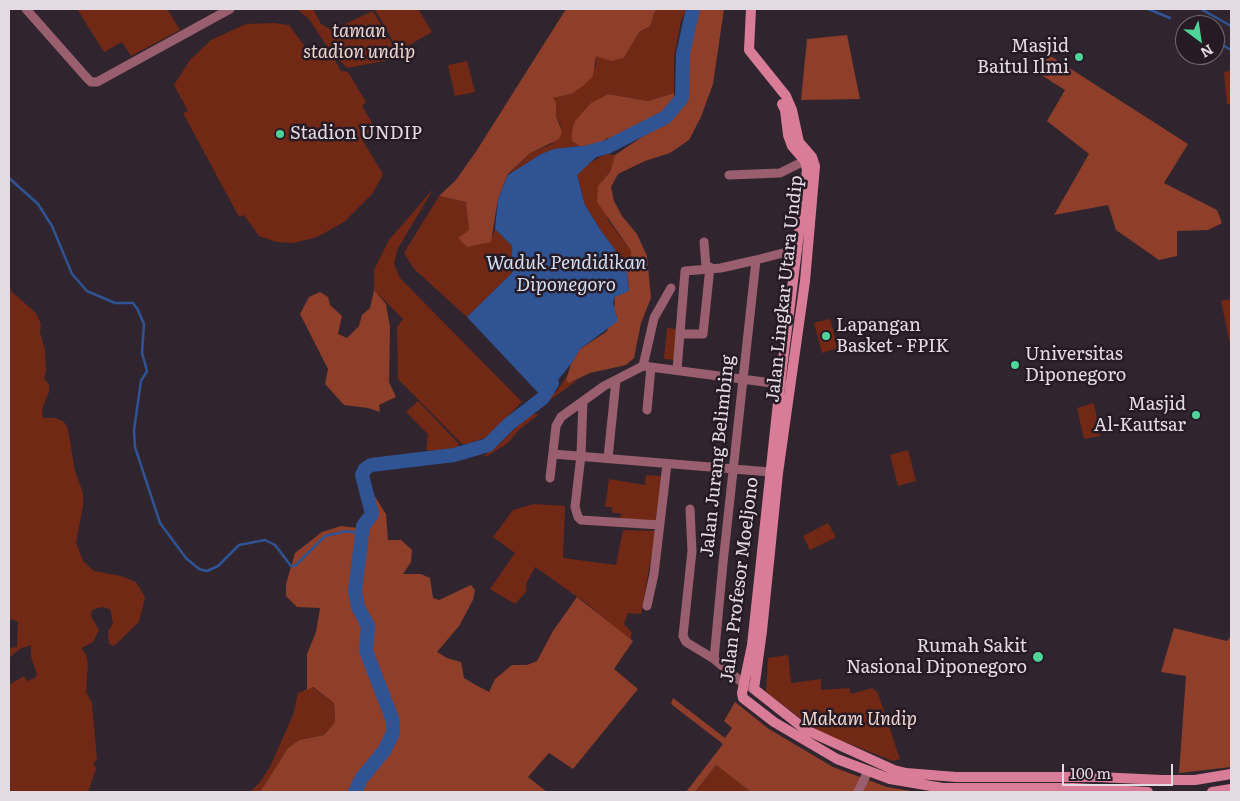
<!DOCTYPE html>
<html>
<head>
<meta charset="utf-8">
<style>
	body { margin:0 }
	#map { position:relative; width:1240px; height:801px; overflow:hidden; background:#30252f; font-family:Literata,serif }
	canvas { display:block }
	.frame { position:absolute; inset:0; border:10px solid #e3dbe2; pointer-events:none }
	.north { position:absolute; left:1175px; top:15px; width:50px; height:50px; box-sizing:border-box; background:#261b25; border:1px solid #726871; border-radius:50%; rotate:149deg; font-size:14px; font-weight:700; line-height:20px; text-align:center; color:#e3dbe2 }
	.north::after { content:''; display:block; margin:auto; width:18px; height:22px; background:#4ed399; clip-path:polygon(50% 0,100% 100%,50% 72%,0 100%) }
	.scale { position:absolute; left:1062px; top:764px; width:111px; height:22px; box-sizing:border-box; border:2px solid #e3dbe2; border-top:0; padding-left:6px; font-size:15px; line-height:18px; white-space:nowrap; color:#e3dbe2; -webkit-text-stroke:4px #261b25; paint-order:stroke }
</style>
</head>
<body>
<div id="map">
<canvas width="1240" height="801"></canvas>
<div class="frame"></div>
<div class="north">N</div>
<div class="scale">100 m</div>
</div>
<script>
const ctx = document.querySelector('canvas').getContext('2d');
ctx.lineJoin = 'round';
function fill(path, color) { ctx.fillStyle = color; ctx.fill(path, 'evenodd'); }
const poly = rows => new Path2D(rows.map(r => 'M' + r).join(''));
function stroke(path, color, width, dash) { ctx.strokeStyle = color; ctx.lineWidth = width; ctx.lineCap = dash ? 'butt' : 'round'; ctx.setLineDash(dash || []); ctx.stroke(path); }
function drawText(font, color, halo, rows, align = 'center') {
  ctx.font = font + ' Literata,serif'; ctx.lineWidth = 5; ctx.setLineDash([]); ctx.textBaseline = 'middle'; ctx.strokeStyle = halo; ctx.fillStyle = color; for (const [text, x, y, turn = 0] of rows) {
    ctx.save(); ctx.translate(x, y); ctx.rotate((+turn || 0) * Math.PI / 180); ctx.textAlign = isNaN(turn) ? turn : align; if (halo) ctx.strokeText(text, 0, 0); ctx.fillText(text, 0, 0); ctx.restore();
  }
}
fill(poly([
	[77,9,167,9,180,30,131,56,122,42,104,52],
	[297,9,313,9,321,24,332,30,373,11,400,58,347,68,328,48,309,19],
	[377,9,418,9,432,32,399,51,375,10],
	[656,9,687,9,681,21,674,57,674,93,648,101,608,94,591,103,572,141,579,146,554,149,541,154,508,175,529,154,552,144,561,126,556,116,553,98,571,94,596,66,596,56,624,58,639,32,650,26],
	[274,23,289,25,311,55,330,51,341,71,348,72,366,102,362,106,374,126,371,131,361,138,383,174,373,193,344,222,317,237,294,243,276,242,259,236,244,215,239,217,183,113,188,111,174,85,190,60,211,40,246,24],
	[467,61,475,92,455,96,448,65],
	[1231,71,1231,104,1227,104,1224,72],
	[606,154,615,155,610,172,598,186,608,220,631,251,631,259,626,264,601,231,585,205,577,174,584,166],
	[434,188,397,250,394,264,400,278,522,402,487,437,467,444,462,444,398,379,397,327,403,319,374,290,374,270,389,240],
	[439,196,466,202,469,230,490,242,495,229,512,246,512,273,467,317,414,269,404,253],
	[9,285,12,292,36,313,41,324,40,332,45,350,46,372,44,378,49,385,49,392,42,409,43,418,56,418,64,422,68,429,75,471,83,493,83,506,76,542,83,561,94,571,121,576,136,582,145,597,139,622,114,646,109,644,108,632,113,623,110,609,101,607,92,610,91,616,99,630,93,642,81,648,86,655,88,665,86,692,92,703,97,760,93,763,96,769,88,792,9,792,9,685,24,676,27,681,35,678,37,675,31,656,31,645,20,649,9,658,9,648,17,647,18,622,12,619,9,621],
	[1231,299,1231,349,1221,301],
	[830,319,838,348,822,353,814,323],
	[667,328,678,329,675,360,664,359],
	[568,375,567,380,569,383,578,380,540,407,538,405,556,392],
	[418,401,459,444,458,447,443,452,426,450,428,434,406,412],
	[1094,403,1100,436,1084,439,1077,408],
	[530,414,539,414,519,430,508,443,487,456,483,456,496,447],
	[908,450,916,481,898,486,890,455],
	[646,475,661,476,658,520,653,523,620,519,621,513,612,513,612,507,605,507,609,479,645,485],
	[534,504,565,506,563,558,616,565,623,530,656,531,641,614,628,613,624,624,632,633,630,640,586,603,535,567,526,584,526,592,515,604,490,589,515,553,493,537,513,510],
	[828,523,836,537,810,550,803,536],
	[788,655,791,683,821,679,821,690,849,688,851,694,872,688,878,693,900,759,893,761,817,731,766,692,768,658],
	[312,687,334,703,335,722,324,735,299,740,288,748,260,792,250,792,260,782,270,767,293,715,298,693],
	[716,765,751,792,695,792]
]), '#712815');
fill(poly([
	[566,9,656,9,650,26,639,32,624,58,611,61,596,56,593,76,583,86,571,94,553,98,556,102,556,116,562,132,559,139,529,154,508,174,498,199,491,242,467,247,458,238,469,230,466,202,439,196,456,180,477,150],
	[699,9,724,9,713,84,701,117,689,140,670,153,645,161,618,174,611,187,614,201,622,216,637,234,647,256,651,298,641,323,634,358,626,365,590,373,569,383,566,380,571,364,580,349,606,332,617,316,614,310,615,297,629,290,626,264,631,259,631,251,597,202,598,186,610,172,615,155,669,119,687,100,686,57],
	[847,35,860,99,801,100,807,39],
	[1049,55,1188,144,1164,183,1217,210,1222,223,1208,230,1177,231,1177,256,1159,260,1116,230,1108,205,1054,215,1089,154,1047,121,1065,90,1038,73],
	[674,93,674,99,668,109,639,129,615,139,607,138,596,147,579,146,572,141,572,131,575,121,591,103,608,94,648,101],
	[374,290,386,304,390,327,389,382,396,397,379,405,380,412,368,408,344,405,325,384,328,369,300,314,309,297,320,292,328,297,330,305,342,316,338,334,347,338,359,326,362,315,370,308],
	[374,495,386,514,388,540,401,540,412,550,411,562,403,574,421,574,430,578,433,598,439,600,471,585,475,590,473,600,459,626,437,652,447,658,461,662,464,678,474,684,489,692,495,679,512,665,527,665,537,661,553,631,577,597,633,641,614,669,638,689,573,769,549,753,528,777,547,792,260,792,288,748,299,740,324,735,335,722,334,703,313,687,307,690,307,654,316,632,320,608,297,607,286,596,286,584,295,553,322,532,341,526,358,528,369,514,366,503],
	[1174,628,1227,641,1231,636,1231,767,1179,773,1186,676,1161,672],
	[673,698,725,738,732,728,724,721,735,702,769,729,833,767,887,787,917,792,751,792,716,765,695,792,686,792,723,744,671,704]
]), '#8e3e29');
fill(poly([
	[579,146,607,147,577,175,585,205,601,231,626,264,629,291,615,297,613,303,618,321,580,349,571,364,543,398,467,317,512,273,512,246,495,229,498,199,508,175,541,154,554,149]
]), '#305394');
stroke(poly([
	[1148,9,1170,18],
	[1201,9,1231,26],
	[1215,41,1231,50],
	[9,178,38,204,52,226,72,274,87,291,115,303,133,303,138,310,144,324,142,353,147,371,141,381,134,430,135,447,160,523,186,558,199,569,207,571,218,566,239,545,265,540,275,545,291,566,295,566,325,536,347,531,363,534]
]), '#305394', 2.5);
stroke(poly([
	[588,152,607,147,666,117,682,98,683,54,693,9],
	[355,792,361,779,384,751,393,733,393,721,366,651,368,626,358,607,355,591,363,526,372,514,362,475,365,469,371,465,454,455,488,445,509,424,543,398,552,383]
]), '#305394', 14);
stroke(poly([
	[26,9,87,78,91,82,97,82,230,9],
	[729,175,780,173,810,158],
	[704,242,706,267],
	[680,334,703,334,710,267],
	[643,366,654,318,671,288],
	[677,370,685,271,721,268,756,260],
	[583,401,581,455,575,507,578,517,581,520,660,525],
	[647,410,651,367],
	[553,454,770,472],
	[608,458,616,380],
	[550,478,556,426,561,417,604,386,643,366,787,385],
	[690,509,692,551,683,636,686,642,714,659],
	[647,606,654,574,667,464],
	[754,689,744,684,714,659,723,563,756,260,798,249],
	[858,792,868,771]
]), '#9a5f6f', 9);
stroke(poly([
	[751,9,749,50,786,96,792,110,799,142,812,157,815,166,805,281,778,473,762,631,754,689,806,730,894,770,906,773,956,777,1098,777,1162,780,1195,780,1231,774],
	[782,104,785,110,788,135,792,146,805,161,807,170,780,384,752,645,742,693,743,698,774,722,837,759,890,779,943,788,1074,788,1148,792],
	[1212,792,1231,789]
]), '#d97c97', 10);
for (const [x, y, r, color] of [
	[1079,57,5,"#4ed399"],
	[280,134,5,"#4ed399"],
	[826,336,5,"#4ed399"],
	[1015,365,5,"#4ed399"],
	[1196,415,5,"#4ed399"],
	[1038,657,6,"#4ed399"]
]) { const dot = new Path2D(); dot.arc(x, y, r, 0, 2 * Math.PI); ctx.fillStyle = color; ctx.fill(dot); stroke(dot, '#261b25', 2); }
drawText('italic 18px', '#efd6cf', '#261b25', [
	["taman",359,32],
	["stadion undip",359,53],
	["Makam Undip",859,720]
]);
drawText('18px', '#e3dbe2', '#261b25', [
	["Masjid",1069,47],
	["Baitul Ilmi",1069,68],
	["Stadion UNDIP",290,134,"left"],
	["Lapangan",836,326,"left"],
	["Basket - FPIK",836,347,"left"],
	["Universitas",1025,355,"left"],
	["Diponegoro",1025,376,"left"],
	["Masjid",1186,405],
	["Al-Kautsar",1186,426],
	["Rumah Sakit",1027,647],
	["Nasional Diponegoro",1027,668]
], 'right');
drawText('18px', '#e3dbe2', '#261b25', [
	["Jalan Lingkar Utara Undip",785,289,-84],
	["Jalan Jurang Belimbing",718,456,-84],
	["Jalan Profesor Moeljono",740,580,-83]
]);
drawText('italic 19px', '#d3def1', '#261b25', [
	["Waduk Pendidikan",566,263],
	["Diponegoro",566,285]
]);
</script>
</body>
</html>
